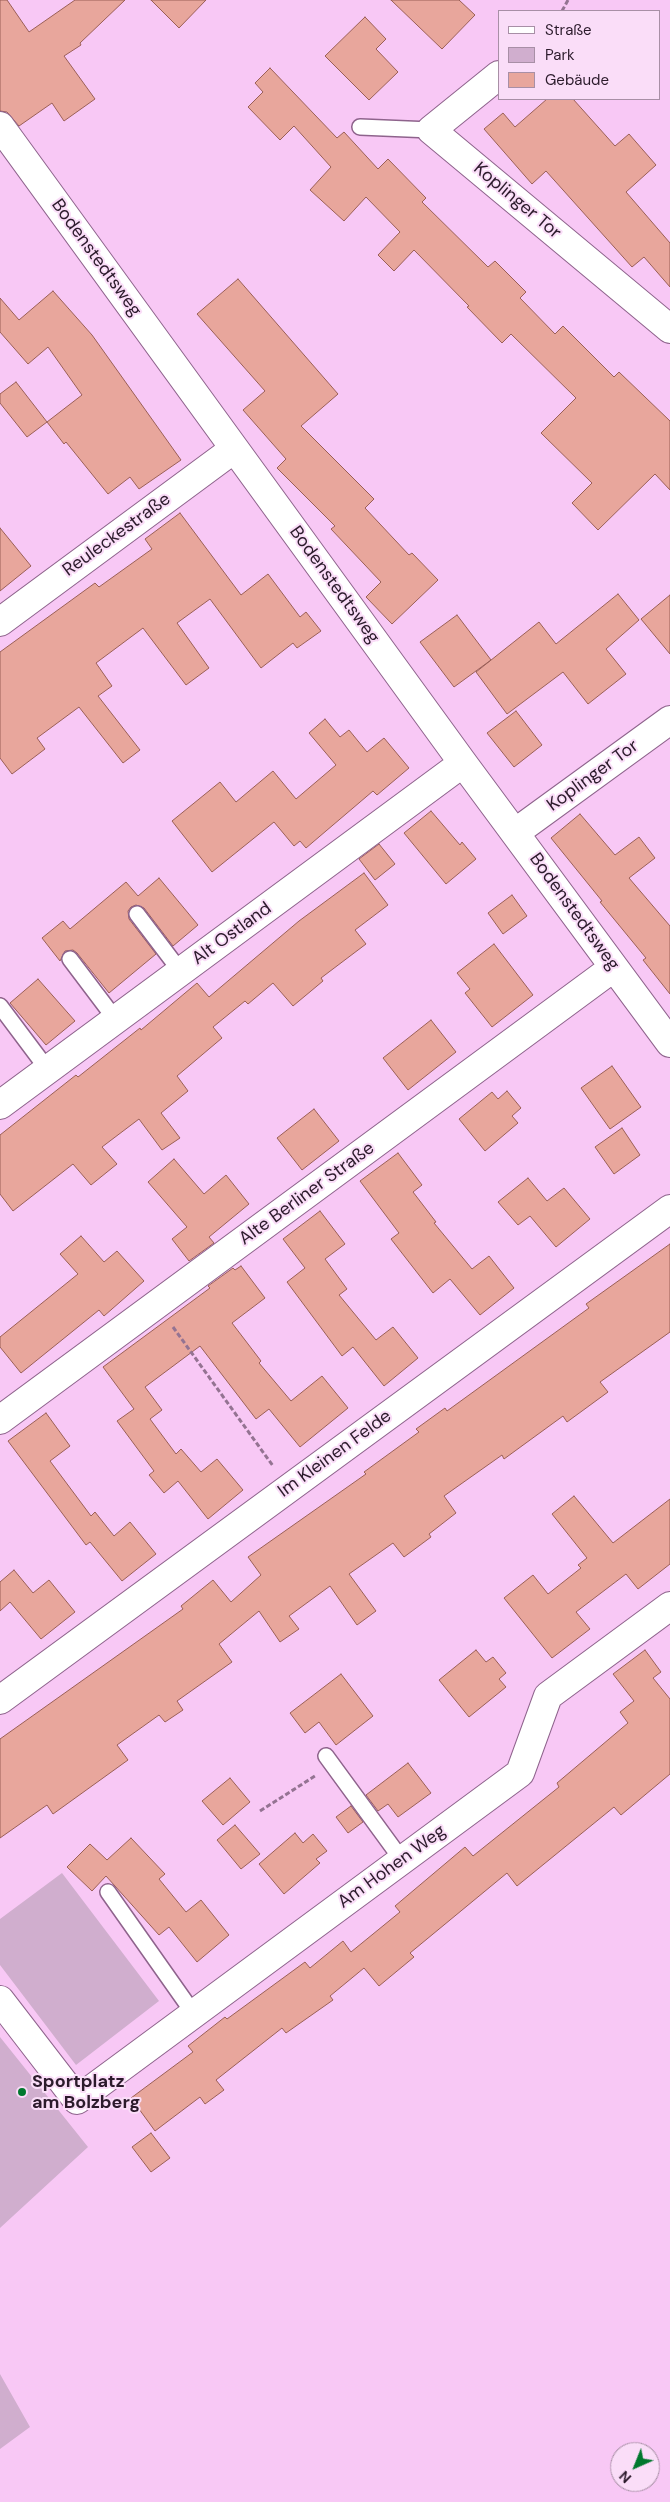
<!DOCTYPE html>
<html>
<head>
<meta charset="utf-8">
<style>
	body { margin:0 }
	#map { position:relative; width:670px; height:2502px; overflow:hidden; background:#f8c8f5; font-family:"DM Sans",sans-serif }
	canvas { display:block }
	.legend { position:absolute; left:498px; top:10px; width:162px; height:90px; box-sizing:border-box; background:#faddf8; border:1px solid #a88fa6; margin:0; padding:6px 9px; list-style:none; font-size:15px; color:#2c1b2c }
	.legend li { display:flex; align-items:center; gap:10px; height:25px }
	.legend b { width:25px; border:1px solid #a88fa6 }
	.north { position:absolute; left:610px; top:2442px; width:50px; height:50px; box-sizing:border-box; background:#faddf8; border:1px solid #a88fa6; border-radius:50%; rotate:224deg; font-size:14px; font-weight:700; line-height:20px; text-align:center; color:#2c1b2c }
	.north::after { content:''; display:block; margin:auto; width:18px; height:22px; background:#00782e; clip-path:polygon(50% 0,100% 100%,50% 72%,0 100%) }
</style>
</head>
<body>
<div id="map">
<canvas width="670" height="2502"></canvas>
<ul class="legend">
<li><b style="height:6px;background:#fff"></b>Straße</li>
<li><b style="height:14px;background:#d0aece"></b>Park</li>
<li><b style="height:14px;background:#e8a69c"></b>Gebäude</li>
</ul>
<div class="north">N</div>
</div>
<script>
const ctx = document.querySelector('canvas').getContext('2d');
ctx.lineJoin = 'round';
function fill(path, color) { ctx.fillStyle = color; ctx.fill(path, 'evenodd'); }
const poly = rows => new Path2D(rows.map(r => 'M' + r).join(''));
function stroke(path, color, width, dash) { ctx.strokeStyle = color; ctx.lineWidth = width; ctx.lineCap = dash ? 'butt' : 'round'; ctx.setLineDash(dash || []); ctx.stroke(path); }
function drawText(font, color, halo, rows, align = 'center') {
  ctx.font = font + ' "DM Sans",sans-serif'; ctx.lineWidth = 4; ctx.setLineDash([]); ctx.textBaseline = 'middle'; ctx.strokeStyle = halo; ctx.fillStyle = color; for (const [text, x, y, turn = 0] of rows) {
    ctx.save(); ctx.translate(x, y); ctx.rotate((+turn || 0) * Math.PI / 180); ctx.textAlign = isNaN(turn) ? turn : align; if (halo) ctx.strokeText(text, 0, 0); ctx.fillText(text, 0, 0); ctx.restore();
  }
}
fill(poly([
	[62,1873,159,2001,76,2065,0,1965,0,1919],
	[0,2037,88,2147,0,2228],
	[0,2374,30,2427,0,2449]
]), '#d0aece');
const building = poly([
	[0,0,7,0,29,32,75,0,125,0,80,43,81,45,64,56,95,99,64,121,52,103,19,126,7,112,0,111,0,0],
	[151,0,206,0,179,28,151,0],
	[391,0,459,0,475,15,442,49,391,0],
	[365,17,386,39,376,49,398,72,369,100,325,56,365,17],
	[270,68,337,138,344,132,378,169,388,159,426,198,422,202,488,267,495,261,526,292,520,298,555,334,563,326,614,377,619,372,670,421,670,490,655,474,598,530,572,503,592,483,541,433,576,398,511,334,502,343,467,307,469,306,414,250,394,271,378,255,400,232,366,197,344,221,310,190,331,167,294,126,280,140,248,107,263,92,255,83,270,68],
	[547,99,573,99,615,146,629,134,656,165,626,192,670,243,670,287,644,257,632,267,546,171,532,184,484,129,503,113,515,127,547,99],
	[238,279,338,394,301,426,374,499,365,508,409,555,412,553,438,580,392,624,366,597,381,582,331,529,335,526,277,468,286,459,243,410,265,391,197,314,238,279],
	[53,291,92,335,181,460,139,489,130,477,108,494,66,442,64,444,47,422,82,395,48,347,28,364,0,332,0,298,19,320,53,291],
	[16,382,47,422,27,437,0,403,0,394,16,382],
	[180,513,241,595,268,574,300,617,306,612,321,631,297,648,293,643,261,668,210,599,177,623,209,668,186,685,143,628,96,663,112,686,98,696,140,750,123,763,79,707,37,738,45,749,12,774,0,758,0,652,95,583,99,587,152,549,145,539,180,513],
	[0,528,31,566,0,591,0,528],
	[618,594,639,620,606,649,626,674,588,704,563,672,507,714,476,672,539,622,556,644,618,594],
	[670,595,670,654,641,619,670,595],
	[457,615,491,660,454,687,420,642,457,615],
	[516,711,542,745,514,767,487,733,516,711],
	[325,719,340,737,349,730,367,752,384,738,409,768,377,795,373,791,306,848,300,841,294,846,274,822,212,872,172,821,220,782,236,802,273,771,296,799,336,765,309,733,325,719],
	[431,811,460,845,462,842,476,859,446,884,404,833,431,811],
	[580,814,615,855,639,837,655,858,629,878,670,926,670,994,643,960,646,958,600,902,602,901,551,838,580,814],
	[379,844,395,864,375,880,359,859,379,844],
	[364,873,388,905,355,930,366,944,321,978,323,981,293,1006,273,983,248,1004,245,1001,213,1027,222,1038,177,1076,188,1091,161,1113,180,1138,162,1150,139,1119,102,1147,117,1164,91,1185,73,1164,13,1211,0,1194,0,1135,76,1075,78,1077,140,1028,141,1030,197,983,209,997,299,921,364,873],
	[159,878,198,925,173,946,144,908,136,905,131,907,128,911,129,919,156,954,109,993,77,953,73,950,65,951,60,961,42,938,63,921,70,929,126,882,138,896,159,878],
	[512,895,527,916,503,934,488,913,512,895],
	[494,944,533,995,492,1027,465,993,470,989,457,973,494,944],
	[38,979,75,1021,46,1045,10,1003,38,979],
	[431,1020,456,1052,408,1090,383,1058,431,1020],
	[612,1066,641,1107,610,1129,581,1088,612,1066],
	[507,1091,521,1108,512,1116,518,1123,485,1151,459,1119,492,1092,498,1099,507,1091],
	[314,1109,339,1141,302,1170,277,1138,314,1109],
	[622,1128,640,1155,614,1174,595,1147,622,1128],
	[398,1153,422,1185,413,1192,436,1222,434,1223,472,1269,489,1256,514,1288,480,1315,450,1279,433,1293,391,1239,399,1233,360,1181,398,1153],
	[174,1159,204,1194,226,1175,249,1204,209,1237,214,1243,189,1261,172,1239,187,1227,148,1182,174,1159],
	[528,1178,547,1201,564,1188,590,1219,556,1247,530,1216,518,1225,498,1202,528,1178],
	[320,1211,345,1244,325,1259,347,1289,339,1295,376,1340,393,1327,418,1358,384,1386,353,1347,342,1356,287,1282,305,1268,283,1239,320,1211],
	[81,1236,104,1262,117,1251,144,1281,104,1316,99,1310,21,1373,0,1347,0,1337,78,1274,60,1254,81,1236],
	[670,1244,670,1332,600,1382,608,1392,567,1422,563,1416,504,1459,502,1455,444,1496,456,1513,429,1534,431,1537,404,1557,393,1543,349,1574,376,1611,357,1625,330,1586,289,1616,299,1629,280,1642,259,1611,219,1644,232,1662,177,1701,183,1710,165,1722,159,1715,117,1745,128,1760,53,1814,47,1805,0,1838,0,1739,183,1609,181,1606,213,1580,231,1602,261,1575,248,1557,366,1474,364,1472,419,1432,416,1429,445,1408,447,1411,589,1308,586,1304,670,1244],
	[241,1266,265,1298,232,1323,261,1361,259,1363,291,1401,322,1376,348,1408,300,1447,269,1409,256,1419,200,1346,145,1387,162,1410,150,1419,176,1454,181,1449,201,1472,217,1459,243,1490,208,1519,178,1481,164,1493,149,1475,154,1471,117,1421,134,1409,103,1367,210,1288,208,1286,233,1268,235,1270,241,1266],
	[46,1413,70,1446,50,1461,91,1516,95,1512,114,1536,130,1522,156,1554,122,1581,90,1542,86,1545,8,1441,46,1413],
	[574,1496,613,1543,670,1499,670,1564,638,1589,626,1574,576,1612,590,1629,552,1658,504,1598,533,1575,548,1594,581,1568,578,1565,587,1558,552,1514,574,1496],
	[14,1570,33,1593,49,1580,75,1612,41,1639,10,1602,0,1611,0,1582,14,1570],
	[476,1650,486,1662,493,1657,506,1673,499,1679,506,1687,469,1717,439,1680,476,1650],
	[645,1650,661,1672,653,1678,670,1699,670,1774,621,1815,614,1807,517,1886,507,1873,410,1953,414,1957,379,1986,364,1968,330,1996,333,2000,286,2033,282,2028,216,2080,224,2090,205,2104,200,2097,155,2131,131,2098,193,2052,188,2046,225,2017,227,2019,305,1962,310,1968,343,1941,351,1952,400,1912,395,1906,465,1847,473,1856,559,1787,557,1783,628,1723,620,1712,634,1701,613,1674,645,1650],
	[341,1674,373,1716,336,1745,319,1722,305,1733,290,1713,341,1674],
	[408,1763,431,1793,398,1817,388,1804,378,1811,366,1795,408,1763],
	[230,1778,250,1802,223,1825,202,1801,230,1778],
	[351,1806,363,1822,348,1833,336,1817,351,1806],
	[235,1825,260,1854,241,1869,217,1840,235,1825],
	[295,1833,303,1843,313,1834,327,1851,316,1859,320,1863,284,1894,259,1864,295,1833],
	[131,1838,165,1874,159,1879,186,1912,201,1900,229,1935,197,1962,169,1927,159,1935,106,1876,92,1891,67,1867,90,1844,107,1860,131,1838],
	[151,2133,170,2158,151,2172,132,2147,151,2133]
]);
fill(building, '#e8a69c');
stroke(building, '#9a5f56', 1);
const lane = poly([
	[360,127,431,130],
	[137,914,181,972],
	[70,959,116,1020],
	[0,1006,48,1070],
	[326,1756,402,1860],
	[108,1892,194,2014]
]);
const street = poly([
	[499,75,431,130,670,329],
	[0,126,463,763,670,1043],
	[0,622,234,449],
	[516,832,670,720],
	[0,1105,463,763],
	[0,1420,613,968],
	[0,1700,670,1209],
	[0,2000,77,2100,520,1773,548,1696,670,1606]
]);
stroke(lane, '#8e638c', 18);
stroke(street, '#8e638c', 30);
stroke(poly([
	[562,11,568,0],
	[173,1327,273,1466],
	[260,1811,315,1776]
]), '#947392', 3, [5, 2.5]);
stroke(lane, '#fff', 15);
stroke(street, '#fff', 28);
for (const [x, y, r, color] of [
	[22,2092,5,"#00782e"]
]) { const dot = new Path2D(); dot.arc(x, y, r, 0, 2 * Math.PI); ctx.fillStyle = color; ctx.fill(dot); stroke(dot, '#faddf8', 2); }
drawText('18px', '#2c1b2c', '#faddf8', [
	["Koplinger Tor",517,201,40],
	["Bodenstedtsweg",96,258,54],
	["Reuleckestraße",117,535,-36],
	["Bodenstedtsweg",334,585,54],
	["Koplinger Tor",593,776,-36],
	["Bodenstedtsweg",574,912,54],
	["Alt Ostland",232,934,-36],
	["Alte Berliner Straße",307,1194,-36],
	["Im Kleinen Felde",335,1454,-36],
	["Am Hohen Weg",392,1867,-36]
]);
drawText('bold 18px', '#2c1b2c', '#faddf8', [
	["Sportplatz",32,2082],
	["am Bolzberg",32,2103]
], 'left');
</script>
</body>
</html>
